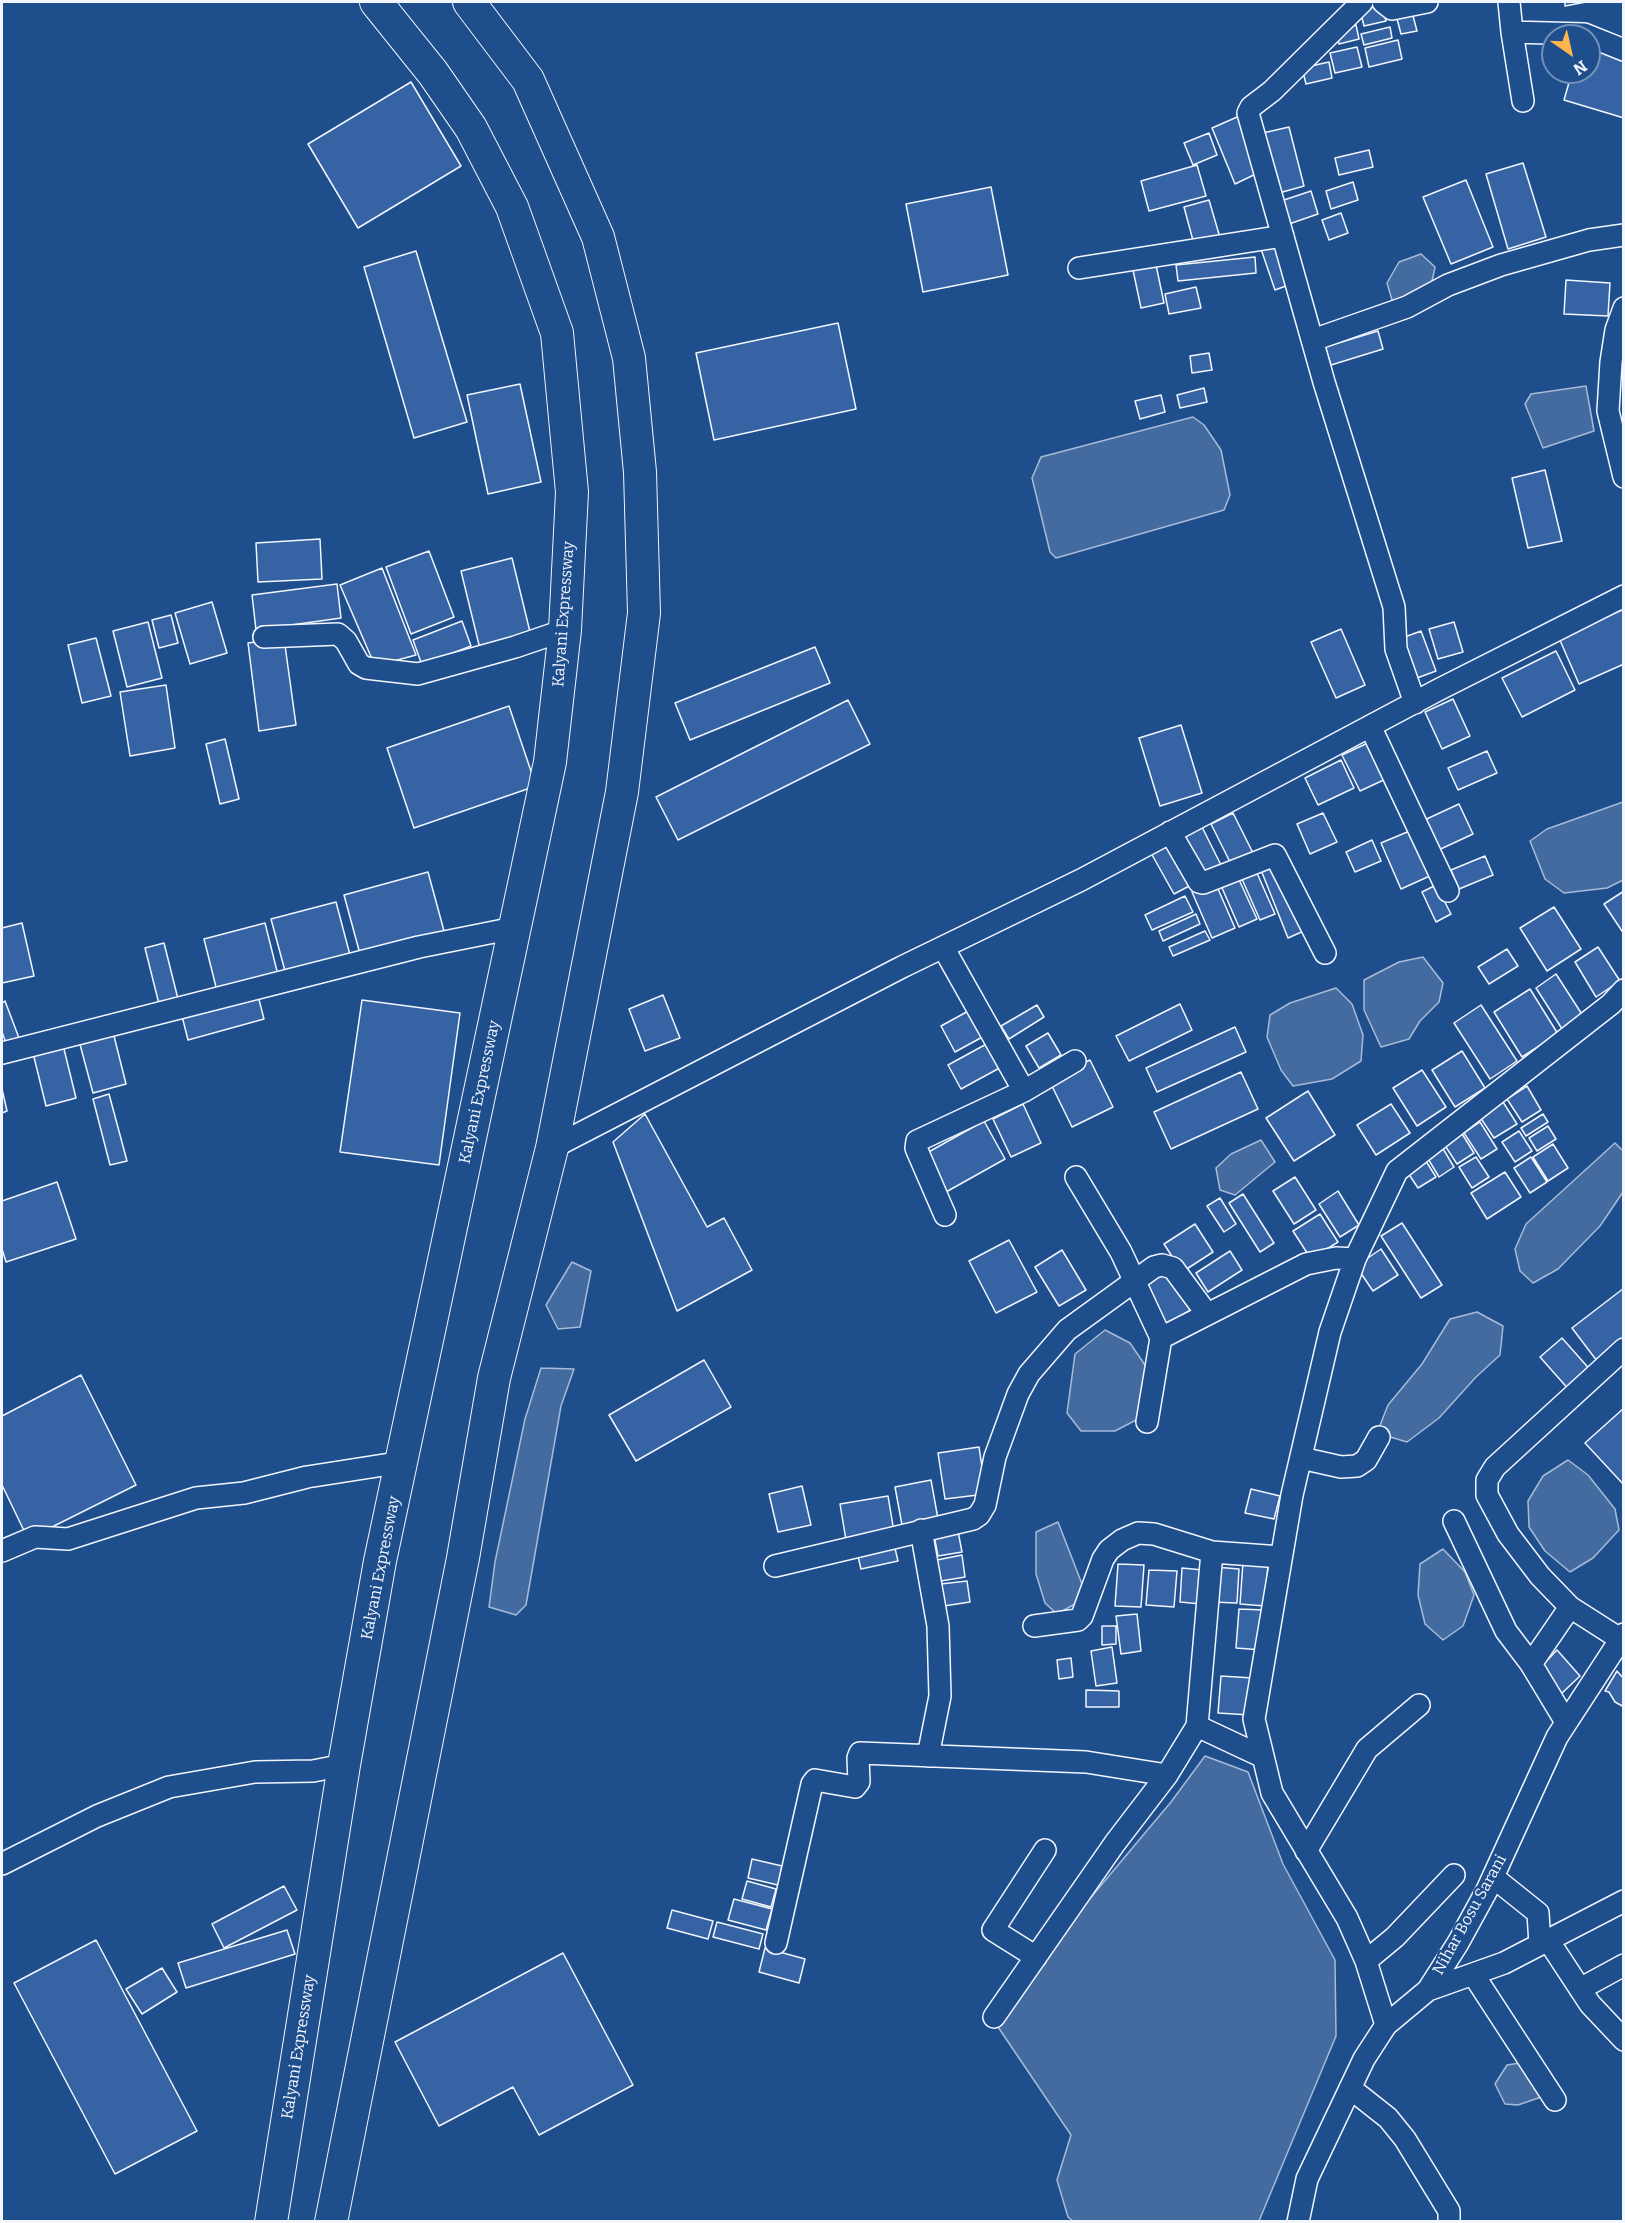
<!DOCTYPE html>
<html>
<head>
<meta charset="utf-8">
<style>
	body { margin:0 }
	#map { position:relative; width:1625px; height:2223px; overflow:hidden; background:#1f4e8c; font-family:Bitter,serif }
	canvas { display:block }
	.frame { position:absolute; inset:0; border:3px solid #f2f6ff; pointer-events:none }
	.north { position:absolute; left:1541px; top:24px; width:60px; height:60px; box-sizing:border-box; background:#1f4e8c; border:2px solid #7391ba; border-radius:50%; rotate:146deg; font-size:16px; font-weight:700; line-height:24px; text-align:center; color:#f2f6ff }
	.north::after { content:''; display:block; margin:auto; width:21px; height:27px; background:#ffb74d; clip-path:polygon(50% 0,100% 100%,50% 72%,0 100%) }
</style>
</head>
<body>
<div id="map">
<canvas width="1625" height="2223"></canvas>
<div class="frame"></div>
<div class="north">N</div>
</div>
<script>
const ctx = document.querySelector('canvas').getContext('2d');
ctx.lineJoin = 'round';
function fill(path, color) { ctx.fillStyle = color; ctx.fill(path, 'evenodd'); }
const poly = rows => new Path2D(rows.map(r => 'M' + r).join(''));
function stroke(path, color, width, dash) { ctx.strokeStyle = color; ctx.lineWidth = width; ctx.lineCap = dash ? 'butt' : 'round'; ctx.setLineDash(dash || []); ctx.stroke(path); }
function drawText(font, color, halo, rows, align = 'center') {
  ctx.font = font + ' Bitter,serif'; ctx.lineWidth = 4.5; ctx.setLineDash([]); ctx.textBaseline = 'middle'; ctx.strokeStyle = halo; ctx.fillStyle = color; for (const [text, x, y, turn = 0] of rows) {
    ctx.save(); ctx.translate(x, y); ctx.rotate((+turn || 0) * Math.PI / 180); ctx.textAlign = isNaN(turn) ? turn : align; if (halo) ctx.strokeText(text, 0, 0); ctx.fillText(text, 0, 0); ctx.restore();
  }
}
const water = poly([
	[1421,254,1435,267,1431,286,1415,302,1392,300,1387,283,1399,262,1421,254],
	[1586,386,1594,431,1543,448,1525,404,1531,394,1586,386],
	[1193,417,1204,425,1221,450,1230,495,1224,510,1056,558,1050,552,1032,478,1041,457,1193,417],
	[1623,802,1623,880,1607,888,1564,893,1545,879,1530,841,1547,829,1623,802],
	[1423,957,1443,983,1439,1002,1420,1021,1409,1039,1381,1047,1364,1010,1364,980,1399,962,1423,957],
	[1336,988,1352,1004,1363,1035,1361,1061,1332,1079,1293,1086,1281,1070,1267,1037,1270,1015,1290,1003,1336,988],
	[1261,1140,1275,1162,1235,1195,1220,1190,1216,1168,1231,1154,1261,1140],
	[1615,1143,1623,1151,1623,1192,1600,1226,1558,1269,1533,1283,1520,1271,1515,1249,1526,1224,1615,1143],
	[572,1262,591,1271,580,1327,558,1329,546,1305,572,1262],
	[1477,1312,1503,1326,1500,1355,1476,1377,1439,1418,1407,1442,1377,1433,1388,1405,1422,1364,1450,1319,1477,1312],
	[1105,1330,1130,1343,1147,1368,1138,1419,1115,1431,1081,1431,1067,1413,1075,1354,1105,1330],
	[541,1368,574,1369,561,1406,526,1605,516,1615,489,1607,495,1562,525,1419,541,1368],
	[1568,1460,1588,1475,1615,1509,1619,1530,1593,1558,1570,1572,1545,1551,1529,1527,1528,1501,1543,1476,1568,1460],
	[1058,1522,1082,1584,1075,1604,1057,1614,1045,1603,1036,1574,1036,1532,1058,1522],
	[1443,1549,1465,1572,1474,1595,1463,1626,1443,1640,1425,1624,1418,1595,1420,1564,1443,1549],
	[1205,1756,1248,1772,1283,1864,1335,1960,1336,2036,1259,2221,1073,2221,1068,2217,1057,2180,1071,2135,996,2024,1061,1933,1171,1802,1205,1756],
	[1533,2061,1547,2095,1518,2105,1505,2104,1495,2084,1507,2065,1533,2061]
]);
fill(water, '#446ba0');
stroke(water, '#a8bbd7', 1.5);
const building = poly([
	[1565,2,1586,2,1565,6,1565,2],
	[1382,5,1386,21,1364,26,1360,10,1382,5],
	[1412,12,1417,31,1401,34,1396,15,1412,12],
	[1356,25,1359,39,1339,44,1336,30,1356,25],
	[1390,27,1392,38,1364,45,1361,34,1390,27],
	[1398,40,1402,59,1369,67,1365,48,1398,40],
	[1589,42,1624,55,1624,118,1564,100,1572,72,1589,72,1589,42],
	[1357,47,1362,67,1335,73,1330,53,1357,47],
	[1329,62,1332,78,1306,84,1302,68,1329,62],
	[411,82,461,166,358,228,308,144,411,82],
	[1244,114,1262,171,1235,184,1212,128,1244,114],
	[1289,127,1304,186,1279,193,1263,133,1289,127],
	[1209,133,1217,155,1193,165,1184,143,1209,133],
	[1369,150,1373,167,1339,175,1335,158,1369,150],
	[1523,163,1546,237,1508,249,1486,174,1523,163],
	[1197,165,1206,196,1149,211,1141,181,1197,165],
	[1466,180,1493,247,1451,264,1423,197,1466,180],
	[1353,182,1358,200,1331,209,1326,191,1353,182],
	[991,187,1008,275,923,292,906,204,991,187],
	[1311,191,1318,214,1289,224,1281,201,1311,191],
	[1209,200,1221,241,1195,248,1184,207,1209,200],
	[1341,213,1348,233,1329,240,1322,220,1341,213],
	[1281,244,1294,283,1275,290,1261,249,1281,244],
	[416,251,467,422,414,438,364,267,416,251],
	[1255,257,1256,273,1178,281,1176,265,1255,257],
	[1156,265,1164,303,1141,308,1133,270,1156,265],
	[1566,280,1610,283,1608,316,1564,314,1566,280],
	[1196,287,1201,308,1169,314,1165,294,1196,287],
	[838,323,856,409,714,440,696,353,838,323],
	[1378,331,1383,349,1331,365,1325,347,1378,331],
	[1209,353,1212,370,1192,373,1190,356,1209,353],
	[520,384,541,482,488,494,467,395,520,384],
	[1204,388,1207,402,1180,408,1177,395,1204,388],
	[1161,395,1165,412,1140,419,1135,401,1161,395],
	[1545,470,1562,541,1528,548,1512,478,1545,470],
	[320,539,322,579,258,582,256,543,320,539],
	[429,551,454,617,411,634,386,567,429,551],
	[512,558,531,636,480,649,461,571,512,558],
	[382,568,416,655,375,666,340,585,382,568],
	[337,584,341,618,256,630,252,595,337,584],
	[212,602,227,653,190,664,175,613,212,602],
	[1624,609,1624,664,1579,684,1559,638,1624,609],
	[171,615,178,643,159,648,152,620,171,615],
	[462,621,471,646,422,665,413,640,462,621],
	[148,622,162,678,127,687,113,631,148,622],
	[1454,622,1463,652,1438,659,1429,629,1454,622],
	[1341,629,1365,685,1336,698,1311,642,1341,629],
	[1421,631,1436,671,1417,678,1402,638,1421,631],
	[96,638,111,696,82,703,68,645,96,638],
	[284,638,296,725,259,731,248,643,284,638],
	[815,647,830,683,690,740,675,703,815,647],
	[1556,651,1575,690,1522,717,1502,678,1556,651],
	[166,685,175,748,130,756,120,692,166,685],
	[1453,699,1470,736,1442,749,1425,712,1453,699],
	[848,700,870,744,678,840,656,797,848,700],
	[509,706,536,786,414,828,387,748,509,706],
	[1181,725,1202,793,1160,806,1139,738,1181,725],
	[225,739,239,799,220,804,206,744,225,739],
	[1370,742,1388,778,1360,791,1342,755,1370,742],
	[1487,751,1497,773,1458,790,1448,768,1487,751],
	[1341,760,1354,788,1318,805,1305,778,1341,760],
	[1459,804,1473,834,1432,853,1418,823,1459,804],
	[1233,813,1253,853,1231,864,1211,824,1233,813],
	[1323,813,1337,842,1310,854,1297,824,1323,813],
	[1201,825,1221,865,1200,876,1180,836,1201,825],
	[1412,830,1432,875,1401,889,1381,843,1412,830],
	[1372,840,1381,861,1355,872,1346,852,1372,840],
	[1171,841,1195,883,1174,894,1151,853,1171,841],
	[1272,856,1306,930,1288,938,1259,865,1272,856],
	[1485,856,1493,875,1459,889,1451,870,1485,856],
	[1253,864,1275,914,1260,920,1238,870,1253,864],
	[428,872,444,931,360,954,344,895,428,872],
	[1236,873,1257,919,1239,927,1219,881,1236,873],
	[1215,882,1235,928,1212,938,1192,892,1215,882],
	[1436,885,1451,914,1436,922,1422,892,1436,885],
	[1624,891,1624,934,1604,904,1624,891],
	[1185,896,1193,912,1152,930,1145,915,1185,896],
	[336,902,350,955,285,971,271,919,336,902],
	[1554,907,1581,949,1547,971,1520,928,1554,907],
	[1196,914,1200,924,1163,941,1159,931,1196,914],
	[22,923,34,976,2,983,2,928,22,923],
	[265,923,278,975,217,991,204,939,265,923],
	[1205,931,1210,940,1173,956,1169,947,1205,931],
	[164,943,178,999,159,1004,145,948,164,943],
	[1598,947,1620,981,1596,997,1575,962,1598,947],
	[1507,949,1518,966,1489,984,1478,967,1507,949],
	[1556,974,1585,1019,1564,1032,1536,988,1556,974],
	[1530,989,1558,1034,1522,1057,1494,1012,1530,989],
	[257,992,264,1019,188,1040,181,1012,257,992],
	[663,995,680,1038,645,1051,629,1009,663,995],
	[362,1000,460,1013,439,1165,340,1152,362,1000],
	[5,1001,19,1038,6,1043,2,1032,2,1003,5,1001],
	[1180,1004,1192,1030,1129,1061,1116,1036,1180,1004],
	[1037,1005,1044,1017,1009,1039,1001,1026,1037,1005],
	[1481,1005,1517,1061,1490,1079,1454,1023,1481,1005],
	[972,1009,986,1035,955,1052,941,1026,972,1009],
	[1235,1027,1246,1052,1157,1092,1146,1068,1235,1027],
	[112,1028,126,1084,93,1093,78,1037,112,1028],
	[1048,1033,1061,1055,1039,1068,1026,1046,1048,1033],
	[992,1041,1005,1065,961,1089,948,1065,992,1041],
	[63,1045,76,1098,46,1106,33,1053,63,1045],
	[1462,1051,1485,1088,1455,1107,1432,1070,1462,1051],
	[1090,1060,1113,1107,1072,1127,1049,1080,1090,1060],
	[1422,1070,1446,1107,1417,1126,1393,1088,1422,1070],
	[1241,1072,1258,1109,1171,1149,1154,1112,1241,1072],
	[1527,1086,1541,1110,1522,1122,1507,1099,1527,1086],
	[2,1089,7,1111,2,1113,2,1089],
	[1308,1091,1335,1135,1294,1161,1266,1118,1308,1091],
	[109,1094,127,1161,110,1165,93,1099,109,1094],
	[1503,1102,1517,1124,1494,1138,1480,1117,1503,1102],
	[1023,1104,1041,1143,1011,1157,993,1119,1023,1104],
	[1391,1104,1410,1133,1376,1155,1357,1125,1391,1104],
	[645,1114,707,1227,724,1218,752,1270,677,1311,613,1142,645,1114],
	[1543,1114,1548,1122,1526,1136,1521,1128,1543,1114],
	[984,1121,1005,1159,946,1192,925,1154,984,1121],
	[1480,1122,1497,1149,1481,1159,1464,1133,1480,1122],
	[1548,1126,1556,1139,1537,1151,1529,1138,1548,1126],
	[1459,1129,1474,1153,1457,1164,1442,1141,1459,1129],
	[1519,1131,1532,1151,1515,1162,1502,1142,1519,1131],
	[1439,1142,1454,1167,1439,1177,1424,1152,1439,1142],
	[1553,1144,1568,1168,1548,1181,1533,1157,1553,1144],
	[1476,1157,1489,1177,1472,1188,1459,1167,1476,1157],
	[1531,1157,1547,1182,1530,1193,1514,1168,1531,1157],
	[1424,1158,1436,1177,1418,1188,1406,1170,1424,1158],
	[1505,1172,1521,1197,1487,1219,1471,1193,1505,1172],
	[1295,1177,1316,1210,1294,1224,1273,1191,1295,1177],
	[57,1182,76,1239,6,1262,2,1249,2,1201,57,1182],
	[1338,1191,1359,1225,1340,1237,1319,1204,1338,1191],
	[1243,1194,1274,1243,1260,1252,1229,1203,1243,1194],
	[1220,1198,1236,1224,1224,1232,1207,1206,1220,1198],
	[1320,1214,1338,1242,1311,1259,1293,1231,1320,1214],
	[1402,1223,1442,1285,1421,1298,1381,1236,1402,1223],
	[1195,1224,1213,1252,1182,1272,1164,1244,1195,1224],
	[1009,1240,1037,1292,996,1313,969,1261,1009,1240],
	[1381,1249,1398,1275,1373,1291,1356,1266,1381,1249],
	[1062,1250,1086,1290,1059,1306,1035,1267,1062,1250],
	[1230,1251,1242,1270,1208,1292,1196,1273,1230,1251],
	[1166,1268,1192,1309,1167,1325,1141,1284,1166,1268],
	[1624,1288,1624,1340,1597,1361,1572,1328,1624,1288],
	[1562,1338,1593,1373,1571,1392,1540,1357,1562,1338],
	[704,1360,731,1407,636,1461,609,1415,704,1360],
	[81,1375,136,1485,28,1539,2,1485,2,1416,81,1375],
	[1624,1408,1624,1485,1585,1443,1624,1408],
	[979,1447,986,1494,945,1499,938,1453,979,1447],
	[931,1480,938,1519,902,1525,895,1487,931,1480],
	[802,1486,811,1525,778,1532,769,1494,802,1486],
	[1251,1489,1280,1496,1274,1519,1245,1513,1251,1489],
	[888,1496,894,1532,846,1540,840,1504,888,1496],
	[957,1526,962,1552,938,1556,933,1530,957,1526],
	[893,1540,898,1561,861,1569,856,1548,893,1540],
	[962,1555,965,1577,941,1581,937,1560,962,1555],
	[1243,1562,1268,1564,1265,1606,1240,1604,1243,1562],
	[1118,1564,1144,1565,1141,1607,1115,1606,1118,1564],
	[1215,1567,1239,1569,1237,1603,1212,1602,1215,1567],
	[1182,1568,1203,1570,1201,1604,1180,1602,1182,1568],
	[1149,1570,1177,1571,1174,1607,1146,1605,1149,1570],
	[967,1581,970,1602,944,1606,941,1584,967,1581],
	[1239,1609,1264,1610,1262,1650,1236,1648,1239,1609],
	[1137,1614,1141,1651,1121,1654,1116,1616,1137,1614],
	[1102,1626,1116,1626,1116,1644,1102,1645,1102,1626],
	[1112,1647,1117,1683,1096,1686,1091,1651,1112,1647],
	[1557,1650,1580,1676,1561,1694,1537,1671,1557,1650],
	[1071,1658,1073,1677,1059,1679,1057,1660,1071,1658],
	[1617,1671,1624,1679,1624,1707,1615,1702,1609,1692,1605,1691,1617,1671],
	[1221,1676,1253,1678,1250,1715,1218,1713,1221,1676],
	[1086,1690,1119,1691,1119,1707,1086,1707,1086,1690],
	[752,1859,782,1866,778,1885,748,1878,752,1859],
	[747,1881,776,1889,771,1907,742,1899,747,1881],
	[284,1886,297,1910,224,1948,212,1924,284,1886],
	[734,1899,772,1909,766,1930,728,1920,734,1899],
	[672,1910,713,1921,708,1939,667,1928,672,1910],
	[717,1922,763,1934,759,1949,713,1937,717,1922],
	[287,1930,295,1954,186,1988,178,1963,287,1930],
	[96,1940,197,2131,115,2174,14,1983,96,1940],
	[765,1948,805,1959,799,1983,759,1972,765,1948],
	[563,1953,633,2085,539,2135,513,2087,439,2126,395,2042,563,1953],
	[162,1968,177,1992,142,2014,126,1989,162,1968]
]);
fill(building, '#3563a3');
stroke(building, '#f2f6ff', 1.5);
const minor = poly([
	[1362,2,1272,91,1251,107,1248,113,1324,382,1394,607,1396,649,1415,703],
	[1383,2,1392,9,1427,2],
	[1509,2,1512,32,1584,34,1624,50],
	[1512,32,1523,101],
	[1079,268,1283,236],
	[1624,308,1616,330,1611,362,1608,411,1624,477],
	[1313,340,1407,307,1448,285,1501,265,1589,240,1624,235],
	[264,637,338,634,346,641,359,664,366,668,418,674,515,647,565,630],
	[1370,726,1448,891],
	[1170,832,1199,882,1203,883,1275,855,1325,953],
	[943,947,1024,1091],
	[2,1053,419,947,514,928],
	[552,1148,902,967,1081,880,1438,690,1624,596],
	[1076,1177,1121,1252,1161,1338],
	[945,1215,916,1148,917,1141,1024,1091,1075,1061],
	[1147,1422,1161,1338,1306,1264,1336,1258,1355,1259],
	[1301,1458,1341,1467,1357,1466,1366,1460,1379,1437],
	[1454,1521,1506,1631,1531,1664],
	[921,1530,938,1626,940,1696,928,1756],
	[2,1551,35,1537,68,1539,196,1498,244,1493,307,1477,403,1462],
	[775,1566,973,1519,979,1515,985,1505,995,1457,1018,1394,1029,1374,1067,1330,1154,1267,1162,1265,1173,1268,1207,1314],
	[1570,1607,1620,1639],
	[1034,1626,1078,1620,1082,1616,1103,1559,1109,1550,1122,1540,1138,1533,1154,1534,1212,1552,1281,1557],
	[1566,1722,1531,1664,1570,1607,1540,1576,1508,1534,1487,1495,1487,1480,1495,1467,1624,1349],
	[1197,1726,1263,1757],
	[1306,1851,1367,1749,1419,1705],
	[2,1864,97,1816,169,1787,255,1772,313,1771,344,1765],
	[1493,1877,1538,1913,1540,1944],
	[1548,1940,1590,2004,1624,2040],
	[776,1943,812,1784,815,1780,855,1787,859,1782,858,1758,860,1753,1086,1762,1167,1775],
	[1036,1957,993,1930,1045,1850],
	[1366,1961,1395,1937,1454,1875],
	[1473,1974,1555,2100],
	[1580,1989,1624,1965],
	[1428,1990,1504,1963,1624,1901],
	[994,2017,1115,1843,1167,1775,1197,1726,1212,1552],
	[1386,2025,1366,1961,1347,1918,1272,1793,1254,1719,1292,1495,1330,1332,1355,1259,1397,1171,1611,1004,1624,990],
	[1350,2088,1388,2118,1405,2139,1449,2211,1449,2222],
	[1298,2222,1307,2179,1364,2059,1386,2025,1428,1990,1458,1943,1487,1890,1557,1737,1624,1634]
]);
const highway = poly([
	[271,2222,344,1765,380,1561,550,762,565,630,572,492,557,333,512,207,471,128,433,73,376,2],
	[331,2222,463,1558,494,1378,552,1148,622,792,644,613,640,472,629,358,598,237,528,80,469,2]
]);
stroke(minor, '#f2f6ff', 24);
stroke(highway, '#f2f6ff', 34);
stroke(minor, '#1f4e8c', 21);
stroke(highway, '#1f4e8c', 32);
drawText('16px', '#f2f6ff', '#1f4e8c', [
	["Kalyani Expressway",564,614,-86],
	["Kalyani Expressway",480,1092,-78],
	["Kalyani Expressway",381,1568,-79],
	["Nihar Bosu Sarani",1470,1915,-61],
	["Kalyani Expressway",299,2047,-81]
]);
</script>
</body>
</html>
